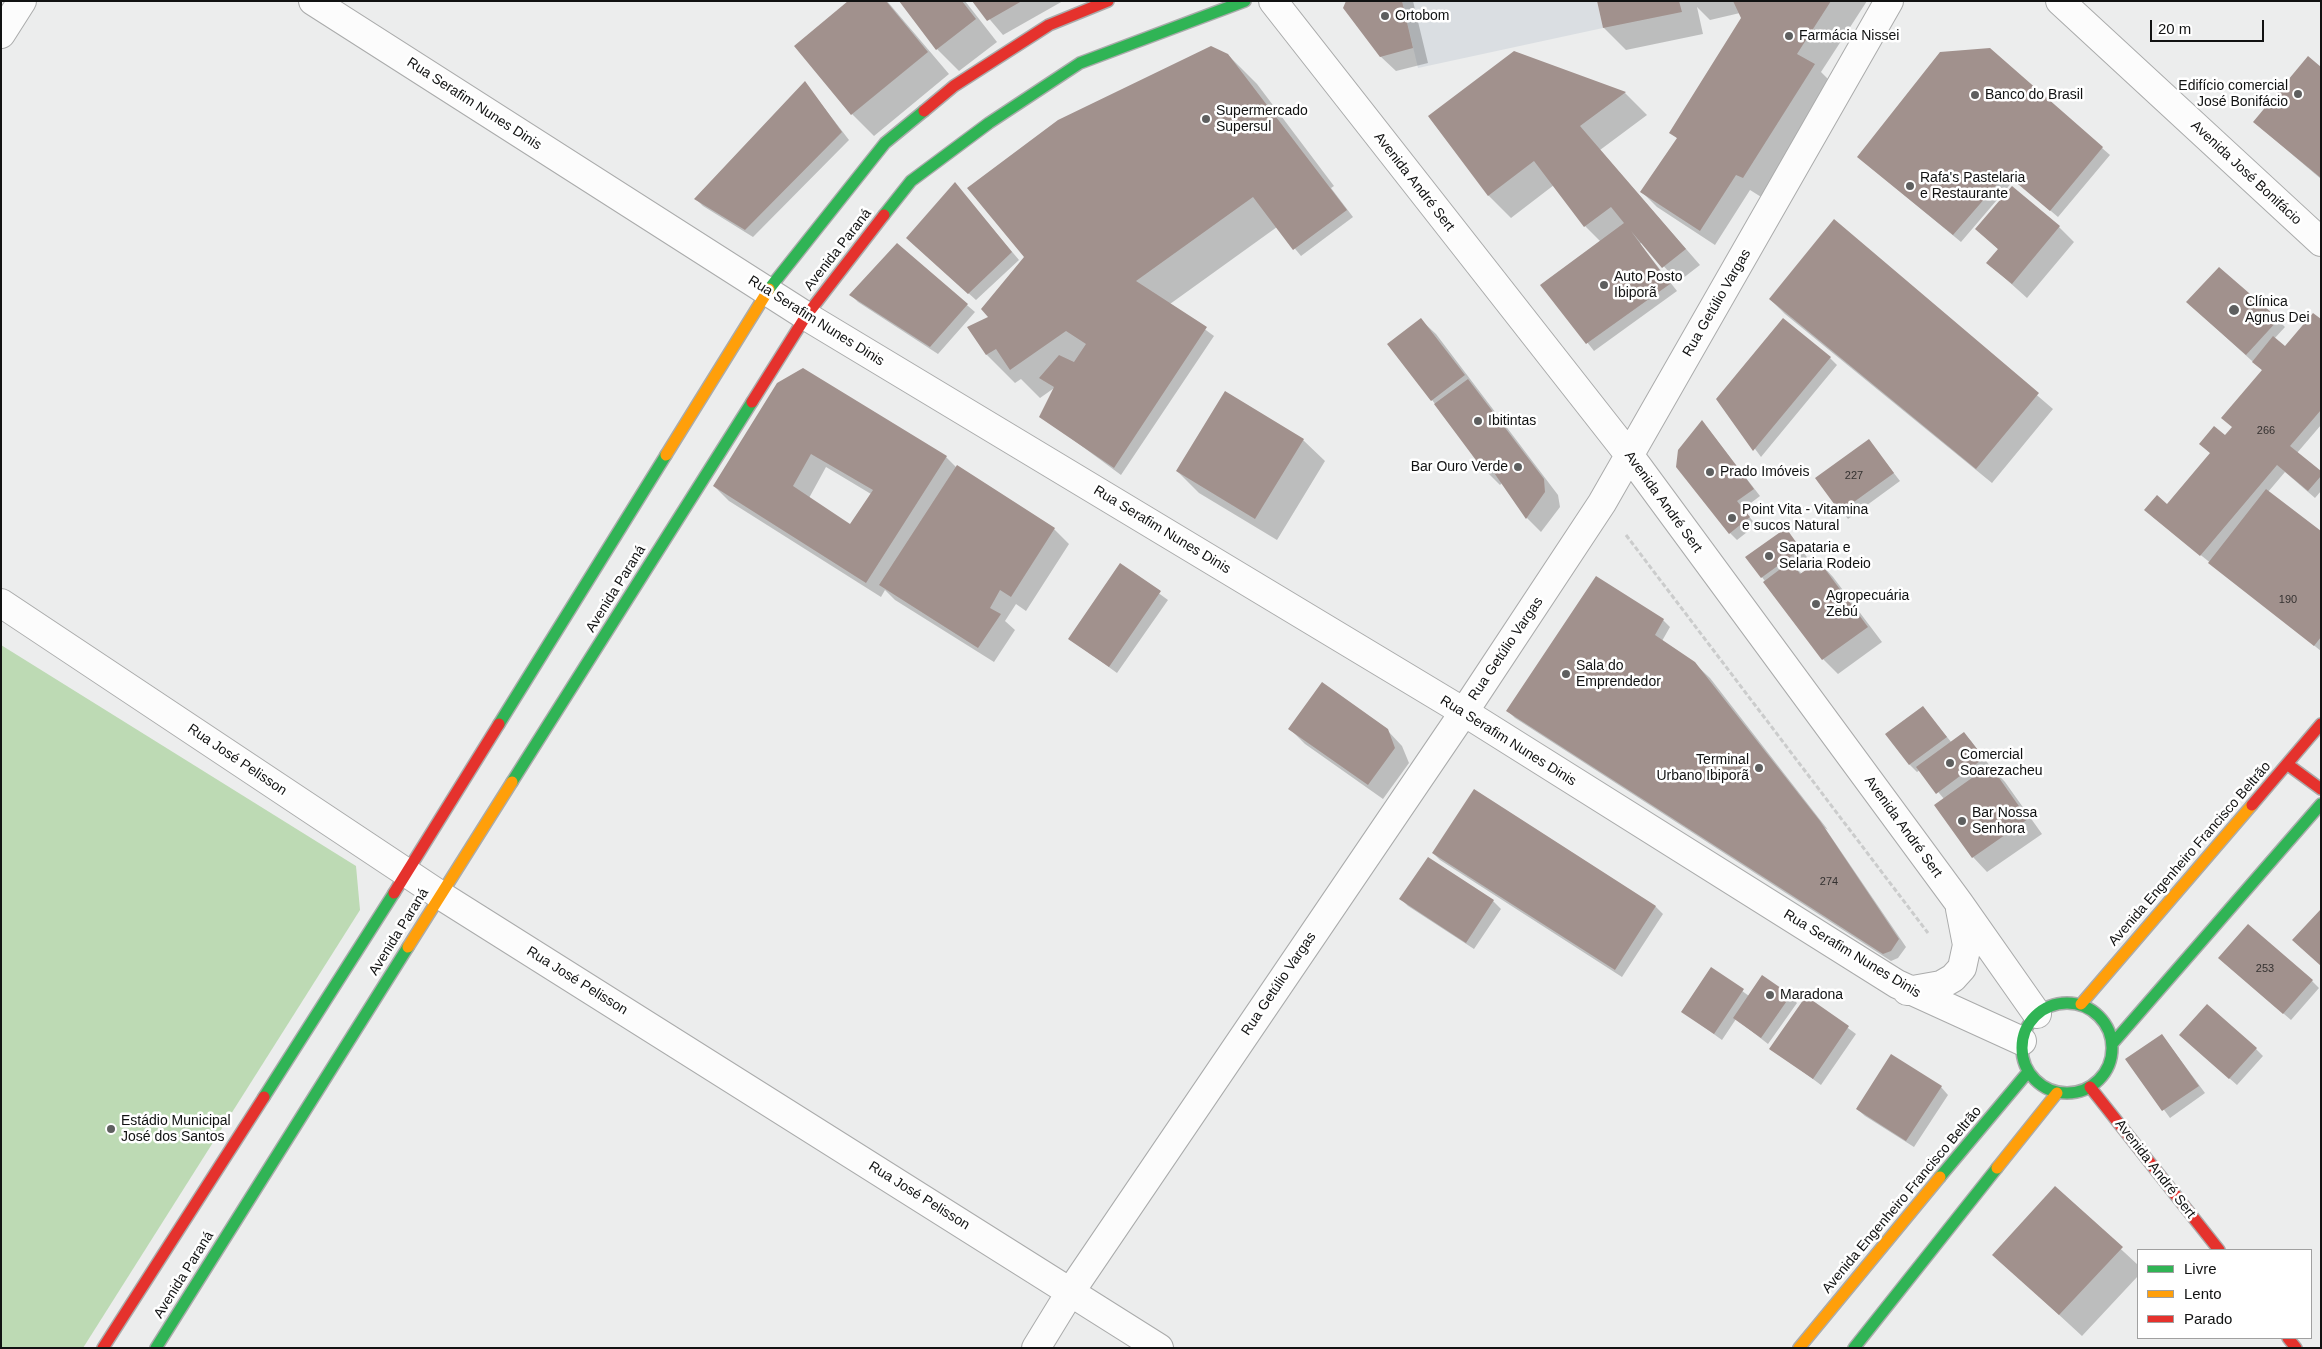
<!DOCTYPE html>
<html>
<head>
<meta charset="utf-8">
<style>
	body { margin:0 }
	#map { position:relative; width:2322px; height:1349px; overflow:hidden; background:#eceded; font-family:Helvetica,sans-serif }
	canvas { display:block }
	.frame { position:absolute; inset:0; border:2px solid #111212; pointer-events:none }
	.legend { position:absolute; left:2137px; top:1249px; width:175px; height:90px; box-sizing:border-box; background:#fff; border:1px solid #a0a0a0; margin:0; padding:6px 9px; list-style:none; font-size:15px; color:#111212 }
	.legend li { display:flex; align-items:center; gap:10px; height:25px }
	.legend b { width:25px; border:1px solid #a0a0a0 }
	.scale { position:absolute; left:2150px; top:20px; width:114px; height:22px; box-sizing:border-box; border:2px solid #111212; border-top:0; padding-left:6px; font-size:15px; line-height:18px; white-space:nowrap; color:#111212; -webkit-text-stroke:4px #fff; paint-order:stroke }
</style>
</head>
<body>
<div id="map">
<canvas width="2322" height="1349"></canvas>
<div class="frame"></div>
<ul class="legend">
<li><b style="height:6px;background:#30b455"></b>Livre</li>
<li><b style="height:6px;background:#ff9f0a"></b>Lento</li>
<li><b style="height:6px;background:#e5322d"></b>Parado</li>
</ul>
<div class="scale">20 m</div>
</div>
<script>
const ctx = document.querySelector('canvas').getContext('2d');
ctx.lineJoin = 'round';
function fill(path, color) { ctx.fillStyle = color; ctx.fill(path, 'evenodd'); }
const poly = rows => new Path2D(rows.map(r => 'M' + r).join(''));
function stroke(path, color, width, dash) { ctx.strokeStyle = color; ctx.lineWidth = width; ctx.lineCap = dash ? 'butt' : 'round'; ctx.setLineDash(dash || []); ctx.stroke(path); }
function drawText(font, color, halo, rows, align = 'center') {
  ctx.font = font + ' Helvetica,sans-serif'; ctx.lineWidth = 5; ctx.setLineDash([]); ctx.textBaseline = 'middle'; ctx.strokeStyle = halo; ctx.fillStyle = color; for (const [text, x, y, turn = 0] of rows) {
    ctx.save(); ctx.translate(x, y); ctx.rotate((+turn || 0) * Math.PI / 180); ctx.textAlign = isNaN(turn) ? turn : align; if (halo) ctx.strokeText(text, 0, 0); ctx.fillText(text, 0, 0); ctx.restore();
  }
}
fill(poly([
	[1402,1,1597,1,1603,28,1418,68]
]), '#dadee2');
fill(poly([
	[1,645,356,866,360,910,83,1348,1,1348]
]), '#bddab4');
fill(poly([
	[850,1,887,1,949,74,874,136,852,114,796,47],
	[901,1,965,1,997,42,959,71,937,49],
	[974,1,1063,1,1003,35],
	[1347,1,1413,1,1428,63,1396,71,1380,56],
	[1599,1,1867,1,1821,72,1836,87,1766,200,1750,190,1715,245,1657,207,1642,192,1678,139,1671,132,1742,19,1740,13,1710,20,1697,7,1703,34,1626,50,1604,28],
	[1989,49,2110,155,2058,217,2014,180,1961,242,1858,157],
	[1515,52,1625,93,1647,115,1600,150,1700,265,1678,282,1642,242,1640,244,1677,291,1594,351,1542,285,1601,242,1585,226,1554,185,1511,218,1489,196,1429,117],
	[1228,55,1257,84,1334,186,1331,188,1353,217,1301,256,1277,227,1170,304,1214,336,1121,475,1041,416,1057,386,1040,398,1021,379,1015,383,987,355,969,328,990,317],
	[2321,69,2321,179,2254,122],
	[805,83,849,140,753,237,703,206,696,199],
	[955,184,1019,260,976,300,915,245],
	[1834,221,2053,409,1992,483,1785,314,1770,299],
	[2059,227,2074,242,2027,298,1988,263,1999,250,1977,229],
	[897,245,975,312,938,354,858,302,851,295],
	[2195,309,2278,320,2285,327,2274,339,2286,348,2321,321,2321,425,2297,453,2321,472,2321,491,2315,498,2285,472,2268,492,2321,533,2321,651,2153,517,2167,506,2211,454,2201,444,2225,437,2233,428,2263,371],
	[1421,320,1436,334,1558,495,1560,507,1541,532,1527,518,1502,483,1500,485,1485,470,1432,400],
	[1830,358,1837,365,1761,457,1718,399],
	[778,384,946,457,956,467,1054,529,1069,544,1026,611,1016,604,1005,621,1015,630,994,662,895,600,885,590,881,597,729,501,714,486],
	[826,467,871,494,850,526,809,498],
	[1702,421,1760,496,1743,509,1756,525,1737,540,1730,533],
	[1303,440,1325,461,1277,540,1199,493,1177,471],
	[1869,441,1900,481,1848,519,1817,478],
	[1785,530,1807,557,1794,566,1802,574,1819,562,1833,577,1882,642,1838,674,1823,659,1747,557],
	[1120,565,1168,600,1117,673,1070,639],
	[1663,620,1670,627,1662,641,1694,663,1710,678,1828,830,1825,828,1906,947,1898,958,1891,961,1515,718,1508,711],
	[1923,708,1952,743,1964,734,1971,741,1990,766,2005,782,2042,834,1987,872,1973,857,1944,799,1920,770,1917,772,1910,765,1887,734],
	[1290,729,1387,730,1402,746,1409,763,1383,799,1305,744],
	[1474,791,1656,907,1663,914,1622,977,1440,860,1433,853],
	[1428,859,1493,901,1501,909,1474,949,1408,906,1401,899],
	[2227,965,2312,981,2319,988,2291,1020],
	[1712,969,1749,996,1790,996,1797,1003,1768,1044,1736,1019,1722,1040,1683,1012],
	[1806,997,1856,1034,1821,1085,1771,1048],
	[2162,1035,2205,1093,2170,1118,2127,1059],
	[2188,1042,2256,1049,2263,1056,2237,1085],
	[1941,1087,1948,1095,1914,1147,1865,1116,1857,1109],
	[2055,1188,2138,1265,2138,1276,2082,1336,1994,1255]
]), '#0003');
fill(poly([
	[848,1,886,1,928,52,851,115,794,46],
	[899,1,962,1,976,19,936,50],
	[972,1,1022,1,987,21],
	[1346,1,1402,1,1413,48,1380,57,1343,8],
	[1597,1,1679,1,1682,12,1603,28],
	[1733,1,1831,1,1797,54,1815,64,1743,178,1736,175,1700,231,1640,192,1677,138,1669,133,1741,18],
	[1211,46,1228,54,1347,210,1293,250,1253,197,1136,281,1207,327,1114,468,1039,417,1054,387,1039,378,1059,355,1074,362,1086,344,1066,331,1010,370,996,349,986,355,967,327,988,317,981,309,1024,257,967,188,1058,120],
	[1990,48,2103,147,2050,211,2006,174,1953,235,1857,157,1940,52],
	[1514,51,1626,92,1580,126,1686,249,1662,268,1631,231,1670,284,1586,344,1540,285,1624,223,1611,207,1584,227,1534,161,1488,196,1428,116],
	[2308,56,2321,67,2321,178,2253,122],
	[805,81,842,132,745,230,694,199],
	[955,182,1012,252,968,294,906,238],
	[2012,186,2060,226,2012,284,1986,263,1998,249,1975,229],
	[1834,219,2039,393,1976,469,1769,299],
	[897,243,968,304,930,347,849,295],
	[2219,267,2279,319,2246,355,2186,302],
	[2313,313,2321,319,2321,410,2290,446,2321,471,2321,476,2308,491,2277,465,2200,556,2144,510,2157,495,2167,504,2210,453,2199,444,2214,426,2225,435,2232,427,2221,418,2262,370,2252,362,2273,336,2285,346],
	[1421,318,1465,375,1431,401,1387,344],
	[1783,318,1831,357,1753,451,1716,399],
	[803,368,947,456,866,583,713,486,777,383],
	[811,454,873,490,850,524,793,486],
	[1468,379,1544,479,1545,492,1526,519,1490,467,1484,471,1434,404],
	[1225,391,1304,439,1255,519,1176,471],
	[1702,420,1754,489,1737,501,1750,517,1729,534,1676,467,1678,450],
	[1869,439,1894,473,1840,512,1815,478],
	[957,465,1055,528,1011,597,1000,590,990,608,1001,614,978,648,879,585],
	[2266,489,2321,531,2321,637,2314,646,2208,563],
	[1786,528,1801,549,1761,578,1745,557],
	[1791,561,1800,574,1819,561,1868,627,1822,660,1763,582],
	[1120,563,1161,591,1109,667,1068,639],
	[1596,576,1664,619,1655,635,1695,662,1820,821,1899,939,1891,951,1883,954,1506,711],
	[1322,682,1388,729,1395,748,1368,785,1288,729],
	[1923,706,1947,737,1909,765,1885,734],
	[1964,732,1984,758,1936,794,1916,767],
	[1990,765,2028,819,1972,858,1934,805],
	[1474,789,1656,906,1615,970,1432,853],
	[1428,857,1494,900,1466,943,1399,899],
	[2321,909,2321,966,2292,940],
	[2248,924,2313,980,2283,1014,2218,958],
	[1711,967,1744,989,1714,1034,1681,1012],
	[1762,975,1791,995,1761,1038,1733,1018],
	[1806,996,1849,1026,1813,1079,1769,1049],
	[2207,1004,2257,1048,2229,1079,2179,1035],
	[2162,1034,2199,1086,2162,1111,2125,1059],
	[1891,1054,1942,1086,1906,1141,1856,1109],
	[2055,1186,2123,1247,2059,1315,1992,1255]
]), '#a1918d');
const street = poly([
	[313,1,806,316,1464,712,1897,984,2022,1041],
	[1273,1,1630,456,1959,903,2037,1014],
	[2060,1,2321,242],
	[1,34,22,1],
	[1,603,440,895,1159,1348],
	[1907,991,1941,985,1953,978,1962,968,1967,945,1960,909],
	[1036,1348,1071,1291,1464,712,1602,503,1889,1]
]);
const fast = poly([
	[884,215,911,181,989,123,1080,63,1245,1],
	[769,289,885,143,924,111],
	[499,724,666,455],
	[512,782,752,402],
	'2022 1048a45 45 0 1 1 90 0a45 45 0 1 1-90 0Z',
	[2113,1043,2321,804],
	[264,1097,394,893],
	[1940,1177,2028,1072],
	[156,1348,408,947],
	[1854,1348,1997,1168]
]);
const slow = poly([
	[666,455,769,289],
	[408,947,512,782],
	[2081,1004,2252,805],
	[1997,1168,2057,1093],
	[1799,1348,1940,1177]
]);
const jam = poly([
	[924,111,954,86,1049,25,1108,1],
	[752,402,806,316,884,215],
	[2287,764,2321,789],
	[2252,805,2321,724],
	[394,893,499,724],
	[2090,1087,2219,1250],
	[2288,1338,2296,1348],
	[103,1348,264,1097]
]);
stroke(street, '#aaabab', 30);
stroke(fast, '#aaabab', 14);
stroke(slow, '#aaabab', 14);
stroke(jam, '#aaabab', 14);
stroke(poly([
	[1626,535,1928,933]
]), '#cbcccc', 3, [5, 2.5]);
stroke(street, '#fcfcfc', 28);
stroke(fast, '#30b455', 11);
stroke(slow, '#ff9f0a', 11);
stroke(jam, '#e5322d', 11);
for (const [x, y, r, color] of [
	[1385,16,5,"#5e5f5f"],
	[1789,36,5,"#5e5f5f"],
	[2298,94,5,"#5e5f5f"],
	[1975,95,5,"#5e5f5f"],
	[1206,119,5,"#5e5f5f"],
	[1910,186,5,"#5e5f5f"],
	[1604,285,5,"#5e5f5f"],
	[2234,310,6,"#5e5f5f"],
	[1478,421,5,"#5e5f5f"],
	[1518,467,5,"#5e5f5f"],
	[1710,472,5,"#5e5f5f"],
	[1732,518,5,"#5e5f5f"],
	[1769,556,5,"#5e5f5f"],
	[1816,604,5,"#5e5f5f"],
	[1566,674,5,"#5e5f5f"],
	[1950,763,5,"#5e5f5f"],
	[1759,768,5,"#5e5f5f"],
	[1962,821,5,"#5e5f5f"],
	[1770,995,5,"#5e5f5f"],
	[111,1129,5,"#5e5f5f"]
]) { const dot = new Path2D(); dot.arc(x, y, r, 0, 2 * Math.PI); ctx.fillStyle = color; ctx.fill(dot); stroke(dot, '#fff', 2); }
drawText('11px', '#353231', null, [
	["266",2266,431],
	["227",1854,476],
	["190",2288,600],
	["274",1829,882],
	["253",2265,969]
]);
drawText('14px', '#111212', '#fff', [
	["Ortobom",1395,16],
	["Farmácia Nissei",1799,36],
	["Edifício comercial",2288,86,"right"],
	["José Bonifácio",2288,102,"right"],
	["Banco do Brasil",1985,95],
	["Supermercado",1216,111],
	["Supersul",1216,127],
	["Rafa's Pastelaria",1920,178],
	["e Restaurante",1920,194],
	["Auto Posto",1614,277],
	["Ibiporã",1614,293],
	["Clínica",2245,302],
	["Agnus Dei",2245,318],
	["Ibitintas",1488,421],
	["Bar Ouro Verde",1508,467,"right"],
	["Prado Imóveis",1720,472],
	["Point Vita - Vitamina",1742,510],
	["e sucos Natural",1742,526],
	["Sapataria e",1779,548],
	["Selaria Rodeio",1779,564],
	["Agropecuária",1826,596],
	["Zebú",1826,612],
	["Sala do",1576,666],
	["Emprendedor",1576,682],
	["Comercial",1960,755],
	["Soarezacheu",1960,771],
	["Terminal",1749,760,"right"],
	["Urbano Ibiporã",1749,776,"right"],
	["Bar Nossa",1972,813],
	["Senhora",1972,829],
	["Maradona",1780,995],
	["Estádio Municipal",121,1121],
	["José dos Santos",121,1137]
], 'left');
drawText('14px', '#111212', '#fff', [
	["Rua Serafim Nunes Dinis",474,104,33],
	["Avenida José Bonifácio",2246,173,43],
	["Avenida André Sert",1414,182,52],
	["Avenida Paraná",838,250,-52],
	["Rua Getúlio Vargas",1717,303,-60],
	["Rua Serafim Nunes Dinis",816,321,32],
	["Avenida André Sert",1663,502,54],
	["Rua Serafim Nunes Dinis",1162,530,31],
	["Avenida Paraná",616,589,-58],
	["Rua Getúlio Vargas",1506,649,-56],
	["Rua Serafim Nunes Dinis",1508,741,32],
	["Rua José Pelisson",237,760,34],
	["Avenida André Sert",1903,827,54],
	["Avenida Engenheiro Francisco Beltrão",2190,854,-49],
	["Avenida Paraná",399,932,-58],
	["Rua Serafim Nunes Dinis",1852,954,31],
	["Rua José Pelisson",577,981,32],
	["Rua Getúlio Vargas",1279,984,-56],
	["Avenida André Sert",2155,1169,52],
	["Rua José Pelisson",919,1196,32],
	["Avenida Engenheiro Francisco Beltrão",1902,1200,-50],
	["Avenida Paraná",184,1275,-58]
]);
</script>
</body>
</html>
